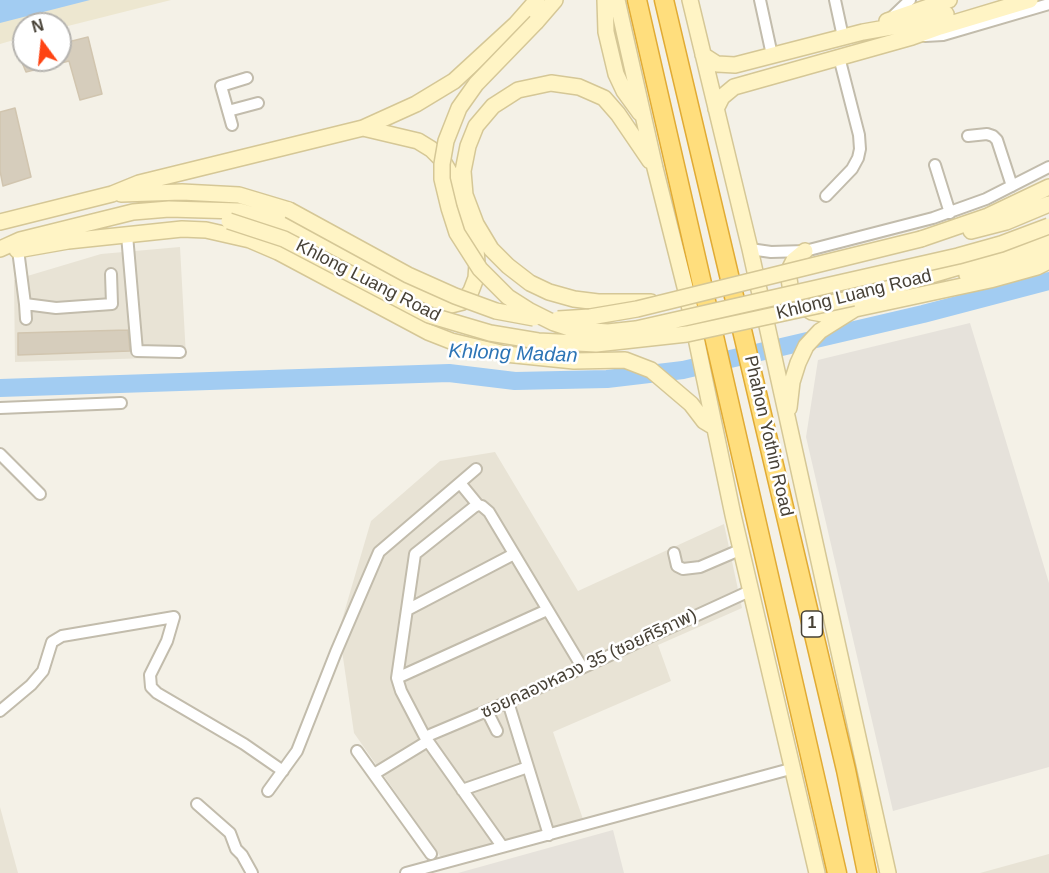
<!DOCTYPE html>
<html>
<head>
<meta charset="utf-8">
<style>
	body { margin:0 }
	#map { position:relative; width:1049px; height:873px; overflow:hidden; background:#f4f1e7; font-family:Arial,sans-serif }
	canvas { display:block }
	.north { position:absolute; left:12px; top:12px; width:60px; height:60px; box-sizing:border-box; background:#fff; border:2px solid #b5b3af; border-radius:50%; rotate:345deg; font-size:16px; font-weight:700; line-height:24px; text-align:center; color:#474136 }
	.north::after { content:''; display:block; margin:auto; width:21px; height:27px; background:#fe4413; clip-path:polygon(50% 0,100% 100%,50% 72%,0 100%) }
</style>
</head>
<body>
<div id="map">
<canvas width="1049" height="873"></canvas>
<div class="north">N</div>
</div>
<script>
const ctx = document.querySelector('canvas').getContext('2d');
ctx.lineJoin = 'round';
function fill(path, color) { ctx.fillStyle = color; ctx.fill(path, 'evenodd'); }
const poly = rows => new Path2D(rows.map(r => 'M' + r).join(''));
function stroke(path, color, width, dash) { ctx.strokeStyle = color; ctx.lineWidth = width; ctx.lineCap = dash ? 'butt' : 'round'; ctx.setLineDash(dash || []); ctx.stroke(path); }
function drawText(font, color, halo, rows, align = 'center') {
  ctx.font = font + ' Arial,"Noto Sans Thai",sans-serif'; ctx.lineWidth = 5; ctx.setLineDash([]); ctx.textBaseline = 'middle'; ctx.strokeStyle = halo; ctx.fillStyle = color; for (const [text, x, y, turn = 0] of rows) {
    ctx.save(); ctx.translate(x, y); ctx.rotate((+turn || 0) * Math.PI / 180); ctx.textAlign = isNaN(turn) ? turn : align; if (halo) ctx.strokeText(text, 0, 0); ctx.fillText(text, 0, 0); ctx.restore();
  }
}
fill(poly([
	[180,247,186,357,15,362,14,280,101,254],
	[495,452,578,591,724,524,742,608,658,645,671,681,553,732,585,825,445,863,354,733,339,630,371,521,440,461],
	[0,807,18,873,0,873],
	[1049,854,1049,873,980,873]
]), '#e8e3d5');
fill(poly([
	[970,323,1049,583,1049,767,893,811,806,437,818,360],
	[613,830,624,873,458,873]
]), '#e6e2db');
fill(poly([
	[0,0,171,0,60,28,60,24,24,24,24,37,0,44]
]), '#ede7d0');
fill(poly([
	[0,0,90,0,0,23]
]), '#a2ccf2');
stroke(poly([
	[0,388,449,373,515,381,607,379,683,370,923,314,1049,281]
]), '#a2ccf2', 18);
const building = poly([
	[88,37,102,94,80,100,69,61,26,72,21,60,60,60,60,44,88,37],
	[15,108,31,177,3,186,0,171,0,112,15,108],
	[128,330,130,351,18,355,18,333,128,330]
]);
fill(building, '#d6cdbc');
stroke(building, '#d1c5af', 1.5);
const minor = poly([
	[760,0,772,55],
	[835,0,843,37],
	[890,19,910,0],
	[925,36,943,35,1049,4],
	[228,111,258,103],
	[232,125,221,86,247,78],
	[968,136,987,134,993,136,997,140,1012,186],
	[935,165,950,213],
	[826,196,852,169,858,158,860,149,859,135,839,57],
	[127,235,137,351,180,352],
	[750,249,771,252,805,251,933,218,986,199,1049,167],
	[18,250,25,304,26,319],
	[25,304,56,308,112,304,111,274],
	[0,408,121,403],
	[0,454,40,494],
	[460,483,478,505],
	[674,553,677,566,683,569,700,567,742,549],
	[407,610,514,554],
	[397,678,547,610],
	[508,702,549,835],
	[0,711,31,685,43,671,52,642,62,636,174,617,167,641,150,675,151,687,157,693,244,744,283,771],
	[487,711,497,731],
	[425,737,508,702,752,590],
	[357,751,431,854],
	[374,774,428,741],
	[462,790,528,767],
	[268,791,297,751,336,652,379,552,476,469],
	[197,804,230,833,236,849,242,855,252,873],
	[502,846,425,737,401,691,397,678,415,554,474,507,478,505,482,506,489,512,582,667],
	[406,873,794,768]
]);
const secondary = poly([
	[605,0,606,32,616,74,624,91,640,113],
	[617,0,655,168,687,295,733,515,817,873],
	[690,0,750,249,888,873],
	[887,21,949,0],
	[536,22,555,0],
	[703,55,717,64,735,65,863,32,925,21,946,14],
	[716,109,722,97,734,87,912,37,940,27,1030,0],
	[650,161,618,114,604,98,579,87,551,83,518,90,493,106,476,126,468,146,463,171,465,195,476,224,491,249,508,266,530,283,549,292,574,299,598,302,651,302],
	[121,194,182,192,239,195,289,210],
	[0,222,112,194,139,183,363,128,416,104,454,81,516,24,537,0],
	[971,231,1006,222,1049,204],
	[921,239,988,216,1049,187],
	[68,241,182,229,206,230,250,240,278,252,428,332,451,341,505,354,574,361,625,360,651,370,691,404,704,421,714,427],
	[0,249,20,240,133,212,169,209,239,211,282,223,324,242,437,302,451,305,463,302,471,291,476,278,477,263,476,248,458,204,450,173,443,161,431,149,418,141,363,128],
	[17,250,68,241,76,237],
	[805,251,794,260,788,272,791,292,797,303,812,312,823,314,847,311],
	[967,275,1019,260,1049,248],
	[853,298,996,256,1028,243,1049,232],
	[789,408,792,382,798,363,806,346,820,331,855,309,990,280,1037,267,1049,261]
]);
const trunk = poly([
	[637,0,837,873],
	[664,0,846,770,867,873]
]);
stroke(minor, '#c2bcac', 14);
stroke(secondary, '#d5c796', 18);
stroke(trunk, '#e1ab34', 21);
stroke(minor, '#fff', 10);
stroke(secondary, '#fff4c5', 15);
stroke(trunk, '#ffde7d', 18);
const secondaryBridge = poly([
	[536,22,476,84,459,108,446,141,442,164,442,179,449,208,457,233,480,269,508,297,530,311,554,323,569,328,593,331,608,332,636,329,958,256,1001,244,1049,226],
	[289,210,408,275,455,296,496,311,534,318],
	[229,221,284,239,429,315,490,333,538,341,596,344,687,334,853,298],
	[558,319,590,317,637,309,921,239]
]);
stroke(secondaryBridge, '#d5c796', 18, []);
stroke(secondaryBridge, '#fff4c5', 15);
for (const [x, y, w] of [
	[812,624,21]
]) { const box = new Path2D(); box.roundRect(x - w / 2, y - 13, w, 26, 4.5); ctx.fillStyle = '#fff'; ctx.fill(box); stroke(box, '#474136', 1.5); }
drawText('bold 16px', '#474136', null, [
	["1",812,624]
]);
drawText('18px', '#474136', '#fff', [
	["Khlong Luang Road",368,281,27],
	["Khlong Luang Road",854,295,-14],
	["Phahon Yothin Road",768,436,77],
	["ซอยคลองหลวง 35 (ซอยศิริภาพ)",589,664,-25]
]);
drawText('italic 20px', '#2c74b5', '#fff', [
	["Khlong Madan",513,354,2]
]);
</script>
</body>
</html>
